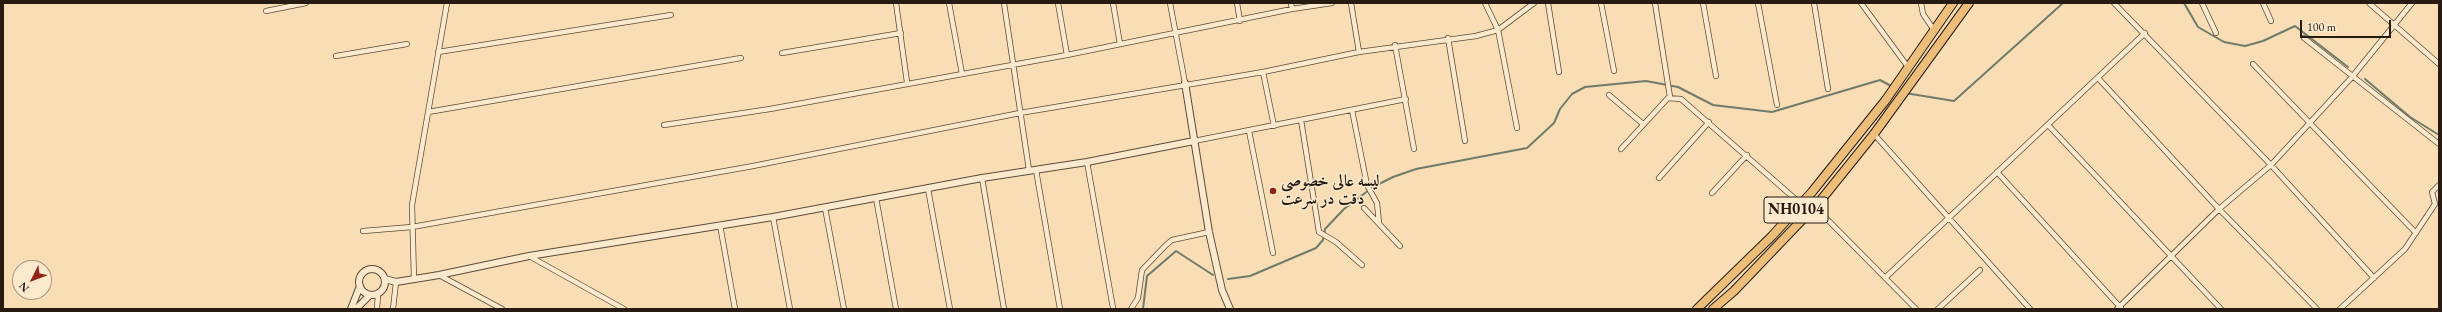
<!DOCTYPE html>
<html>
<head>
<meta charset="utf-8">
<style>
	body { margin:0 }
	#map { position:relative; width:2442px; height:312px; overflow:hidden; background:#f9ddb4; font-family:"EB Garamond",serif }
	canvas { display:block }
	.frame { position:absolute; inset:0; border:4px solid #271a10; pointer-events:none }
	.north { position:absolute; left:12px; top:260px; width:40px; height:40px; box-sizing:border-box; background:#fbe9ce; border:1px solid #a69682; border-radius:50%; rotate:228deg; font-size:11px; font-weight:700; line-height:16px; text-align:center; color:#271a10 }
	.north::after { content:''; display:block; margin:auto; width:14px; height:18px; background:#8f2418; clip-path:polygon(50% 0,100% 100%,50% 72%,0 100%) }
	.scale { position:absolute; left:2300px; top:20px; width:91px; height:18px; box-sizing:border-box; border:2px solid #271a10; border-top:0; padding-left:5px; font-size:12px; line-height:14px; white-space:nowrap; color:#271a10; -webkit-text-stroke:3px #fbe9ce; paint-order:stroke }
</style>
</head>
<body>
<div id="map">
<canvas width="2442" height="312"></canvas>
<div class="frame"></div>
<div class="north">N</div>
<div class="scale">100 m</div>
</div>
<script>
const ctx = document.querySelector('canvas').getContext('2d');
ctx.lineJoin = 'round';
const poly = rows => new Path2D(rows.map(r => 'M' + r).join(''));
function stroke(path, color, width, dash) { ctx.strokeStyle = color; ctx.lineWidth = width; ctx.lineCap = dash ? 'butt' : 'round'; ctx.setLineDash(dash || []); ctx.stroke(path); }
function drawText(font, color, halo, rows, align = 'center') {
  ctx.font = font + ' "EB Garamond",Amiri,serif'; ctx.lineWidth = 3; ctx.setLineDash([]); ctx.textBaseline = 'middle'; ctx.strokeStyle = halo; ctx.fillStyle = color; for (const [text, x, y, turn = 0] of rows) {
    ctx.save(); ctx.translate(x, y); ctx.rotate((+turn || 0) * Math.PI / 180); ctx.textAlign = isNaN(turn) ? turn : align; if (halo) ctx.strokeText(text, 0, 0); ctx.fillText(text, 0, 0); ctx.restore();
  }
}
stroke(poly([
	[2184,3,2198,27,2224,42,2245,46,2263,41,2295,26,2348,67],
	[2365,79,2410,117,2439,135],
	[1905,93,1954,101,2063,3],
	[1228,279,1250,276,1316,248,1323,240,1325,229,1344,209,1373,187,1393,177,1416,169,1527,148,1554,123,1560,109,1572,94,1585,87,1646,81,1678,87,1713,105,1772,112,1880,80,1893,87],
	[1143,309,1147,276,1176,251,1213,275]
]), '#6f7c6b', 2);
const minor = poly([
	[896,3,907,82],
	[949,3,962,74],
	[1004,3,1029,170],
	[1058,3,1067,55],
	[1113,3,1120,44],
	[1170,3,1185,83],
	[1237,3,1240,21],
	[1291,3,1292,9],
	[1351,3,1359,52],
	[1485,3,1498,30,1517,128],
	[1548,3,1559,72],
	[1601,3,1614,71],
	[1655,3,1670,97],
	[1703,3,1716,76],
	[1758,3,1777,105],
	[1814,3,1828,89],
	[1861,3,1908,67],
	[1921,3,1923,14,1934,30],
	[2114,3,2271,165,2374,278],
	[2202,3,2216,33],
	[2263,3,2271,21],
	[2369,3,2439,64],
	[266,11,306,3],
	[1448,38,1465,141],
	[2304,38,2439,144],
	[1395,45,1414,149],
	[438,52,671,15],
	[782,53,901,33],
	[336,56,407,44],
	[2253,64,2416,233],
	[1263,72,1274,126],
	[2098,78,2219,209,2317,309],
	[1609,95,1643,124],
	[1352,110,1367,185,1377,203,1379,223],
	[428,112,741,58],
	[1301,120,1319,232,1336,242,1362,265],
	[664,125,770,109,1067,55,1292,9,1332,3],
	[2048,125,2221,309],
	[1249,131,1273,253],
	[1874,134,2030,309],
	[1194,141,1406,99],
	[1621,149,1668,98,1681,99,1801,204],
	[1087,162,1113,308],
	[1036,170,1060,309],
	[1997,172,2121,308],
	[982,178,1004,309],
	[1659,178,1709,122],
	[928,189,950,309],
	[1712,193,1747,155],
	[876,198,896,309],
	[1815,207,1916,309],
	[825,208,844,309],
	[1364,208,1400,246],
	[773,217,790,309],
	[720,225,735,309],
	[363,231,412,227,753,166,1020,113,1263,72,1359,52,1476,36,1498,30,1534,3],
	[529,256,624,309],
	[439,275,502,309],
	[1886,277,2145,33],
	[414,279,412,205,447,3],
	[377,309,378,294],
	[393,309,396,282],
	[1131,309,1138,298,1142,270,1166,245,1172,240,1209,232],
	[1938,309,1980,270],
	[2117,309,2219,209,2271,165,2352,77,2412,3],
	[2340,309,2405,249,2435,204,2432,192,2439,185]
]);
const tertiary = poly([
	[1185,83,1209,232,1222,290,1230,309],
	'359 282a13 13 0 1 1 26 0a13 13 0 1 1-26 0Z',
	[385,279,396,282,439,275,529,256,773,217,982,178,1087,162,1194,141],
	[351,309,360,286],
	[356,309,370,295]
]);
const trunk = poly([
	[1697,309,1772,236,1812,192,1885,101,1953,3],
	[1713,309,1734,291,1821,200,1874,134,1969,3]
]);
stroke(minor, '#5c4b39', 6);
stroke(tertiary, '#5c4b39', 8);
stroke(trunk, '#271a10', 10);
stroke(minor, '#fbe9ce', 4.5);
stroke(tertiary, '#fbe9ce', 6);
stroke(trunk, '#ecbe7a', 8);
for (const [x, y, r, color] of [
	[1273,191,4,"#8f2418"]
]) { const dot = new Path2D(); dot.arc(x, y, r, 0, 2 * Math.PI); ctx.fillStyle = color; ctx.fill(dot); stroke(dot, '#fbe9ce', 1.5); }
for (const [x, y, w] of [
	[1796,210,64]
]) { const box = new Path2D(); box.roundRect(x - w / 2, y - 13, w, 26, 3); ctx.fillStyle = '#fbe9ce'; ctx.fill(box); stroke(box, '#271a10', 1); }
drawText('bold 15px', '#271a10', null, [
	["NH0104",1796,210]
]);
drawText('bold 16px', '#271a10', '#fbe9ce', [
	["لیسه عالی خصوصی",1281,182],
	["دقت در سرعت",1281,200]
], 'left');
</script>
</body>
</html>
